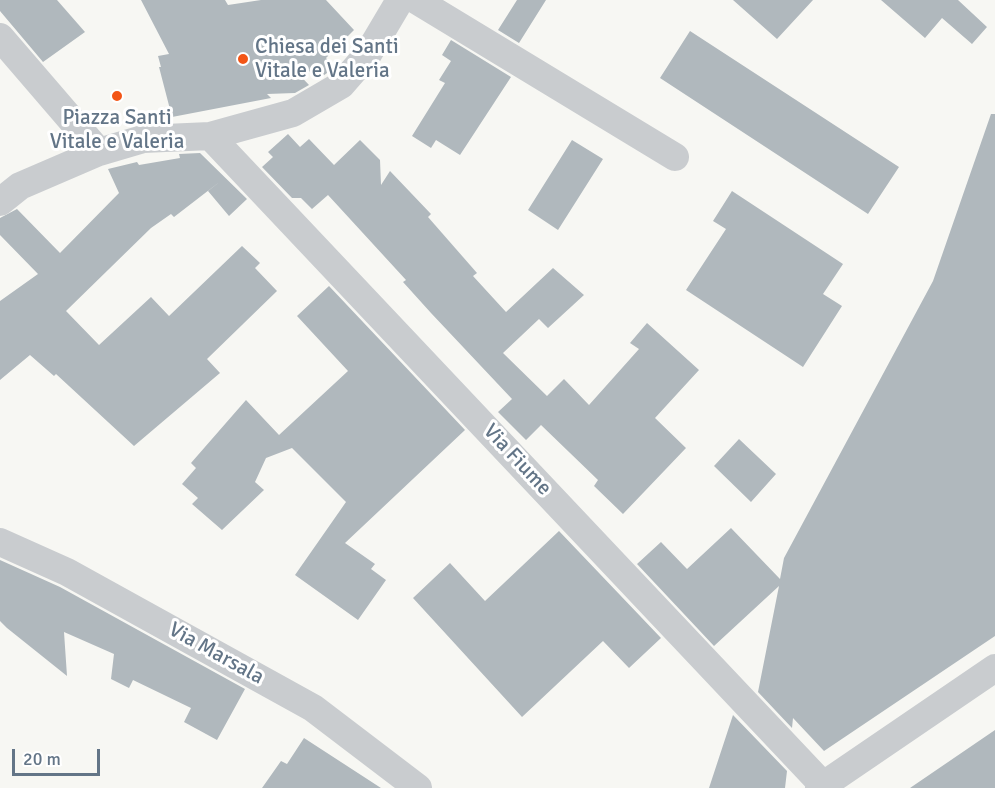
<!DOCTYPE html>
<html>
<head>
<meta charset="utf-8">
<style>
	body { margin:0 }
	#map { position:relative; width:995px; height:788px; overflow:hidden; background:#f7f7f3; font-family:Signika,sans-serif }
	canvas { display:block }
	.scale { position:absolute; left:12px; top:749px; width:88px; height:27px; box-sizing:border-box; border:3px solid #637587; border-top:0; padding-left:8px; font-size:18px; line-height:21px; white-space:nowrap; color:#637587; -webkit-text-stroke:4px #fff; paint-order:stroke }
</style>
</head>
<body>
<div id="map">
<canvas width="995" height="788"></canvas>
<div class="scale">20 m</div>
</div>
<script>
const ctx = document.querySelector('canvas').getContext('2d');
ctx.lineJoin = 'round';
function fill(path, color) { ctx.fillStyle = color; ctx.fill(path, 'evenodd'); }
const poly = rows => new Path2D(rows.map(r => 'M' + r).join(''));
function stroke(path, color, width, dash) { ctx.strokeStyle = color; ctx.lineWidth = width; ctx.lineCap = dash ? 'butt' : 'round'; ctx.setLineDash(dash || []); ctx.stroke(path); }
function drawText(font, color, halo, rows, align = 'center') {
  ctx.font = font + ' Signika,sans-serif'; ctx.lineWidth = 6; ctx.setLineDash([]); ctx.textBaseline = 'middle'; ctx.strokeStyle = halo; ctx.fillStyle = color; for (const [text, x, y, turn = 0] of rows) {
    ctx.save(); ctx.translate(x, y); ctx.rotate((+turn || 0) * Math.PI / 180); ctx.textAlign = isNaN(turn) ? turn : align; if (halo) ctx.strokeText(text, 0, 0); ctx.fillText(text, 0, 0); ctx.restore();
  }
}
fill(poly([
	[0,0,57,0,85,32,43,62,0,11],
	[141,0,225,0,228,5,261,0,326,0,354,30,326,58,334,68,320,78,294,62,291,66,309,85,295,93,267,94,271,98,172,117,159,67,161,67,158,56,169,54],
	[517,0,546,0,519,43,498,30],
	[733,0,813,0,777,39],
	[881,0,958,0,987,27,972,44,942,18,925,38],
	[690,31,899,167,868,214,660,78],
	[451,40,511,77,460,155,436,140,431,148,412,136,445,83,439,80,451,61,442,55],
	[991,114,995,114,995,636,824,751,793,718,792,728,758,692,779,586,714,646,637,564,661,542,687,569,731,528,780,579,784,558,933,281],
	[288,134,300,147,309,139,334,165,360,140,380,160,381,185,390,171,431,214,428,217,477,273,473,276,506,312,553,268,584,295,548,328,539,319,503,353,547,396,564,379,589,405,639,349,630,343,647,323,699,370,655,418,686,448,623,514,594,486,598,480,541,425,526,440,498,412,512,399,431,313,403,282,406,280,328,195,312,209,301,198,292,198,262,167,273,157,268,152],
	[572,140,603,159,558,230,528,210],
	[200,153,247,199,229,216,208,191,222,180,174,217,171,214,151,228,66,311,99,345,151,297,169,316,242,246,260,263,255,268,277,291,207,359,220,373,134,446,56,374,54,376,30,355,0,380,0,301,38,274,0,235,0,218,17,209,60,253,119,193,108,169,137,162,139,165,180,158,179,154],
	[732,191,843,264,823,294,842,306,803,367,686,290,726,229,713,221],
	[329,286,465,430,345,543,375,564,371,569,386,580,358,620,295,575,346,502,292,448,266,458,255,482,264,490,222,530,192,504,198,498,182,484,196,468,191,463,246,400,279,435,348,371,297,316],
	[739,439,776,474,751,502,714,466],
	[559,531,661,638,629,668,603,641,522,717,413,598,450,563,485,601],
	[0,560,60,587,245,689,217,740,184,722,191,708,133,680,129,688,111,679,114,654,64,632,67,676,7,628,0,621],
	[733,715,787,771,785,788,709,788],
	[995,730,995,788,910,788],
	[304,738,381,788,262,788,281,761,287,764]
]), '#b0b8bd');
stroke(poly([
	[416,0,675,157],
	[0,37,99,152],
	[210,136,823,785],
	[0,202,20,186,99,152,143,139,210,136,293,113,341,85,368,54,400,0],
	[0,542,67,572,313,708,418,788],
	[819,788,995,668]
]), '#c9cccf', 28);
for (const [x, y, r, color] of [
	[243,59,6,"#f35516"],
	[117,96,6,"#f35516"]
]) { const dot = new Path2D(); dot.arc(x, y, r, 0, 2 * Math.PI); ctx.fillStyle = color; ctx.fill(dot); stroke(dot, '#fff', 2); }
drawText('21px', '#637587', '#fff', [
	["Chiesa dei Santi",255,47],
	["Vitale e Valeria",255,71],
	["Piazza Santi",117,118,"center"],
	["Vitale e Valeria",117,142,"center"]
], 'left');
drawText('21px', '#637587', '#fff', [
	["Via Fiume",517,460,47],
	["Via Marsala",216,654,29]
]);
</script>
</body>
</html>
